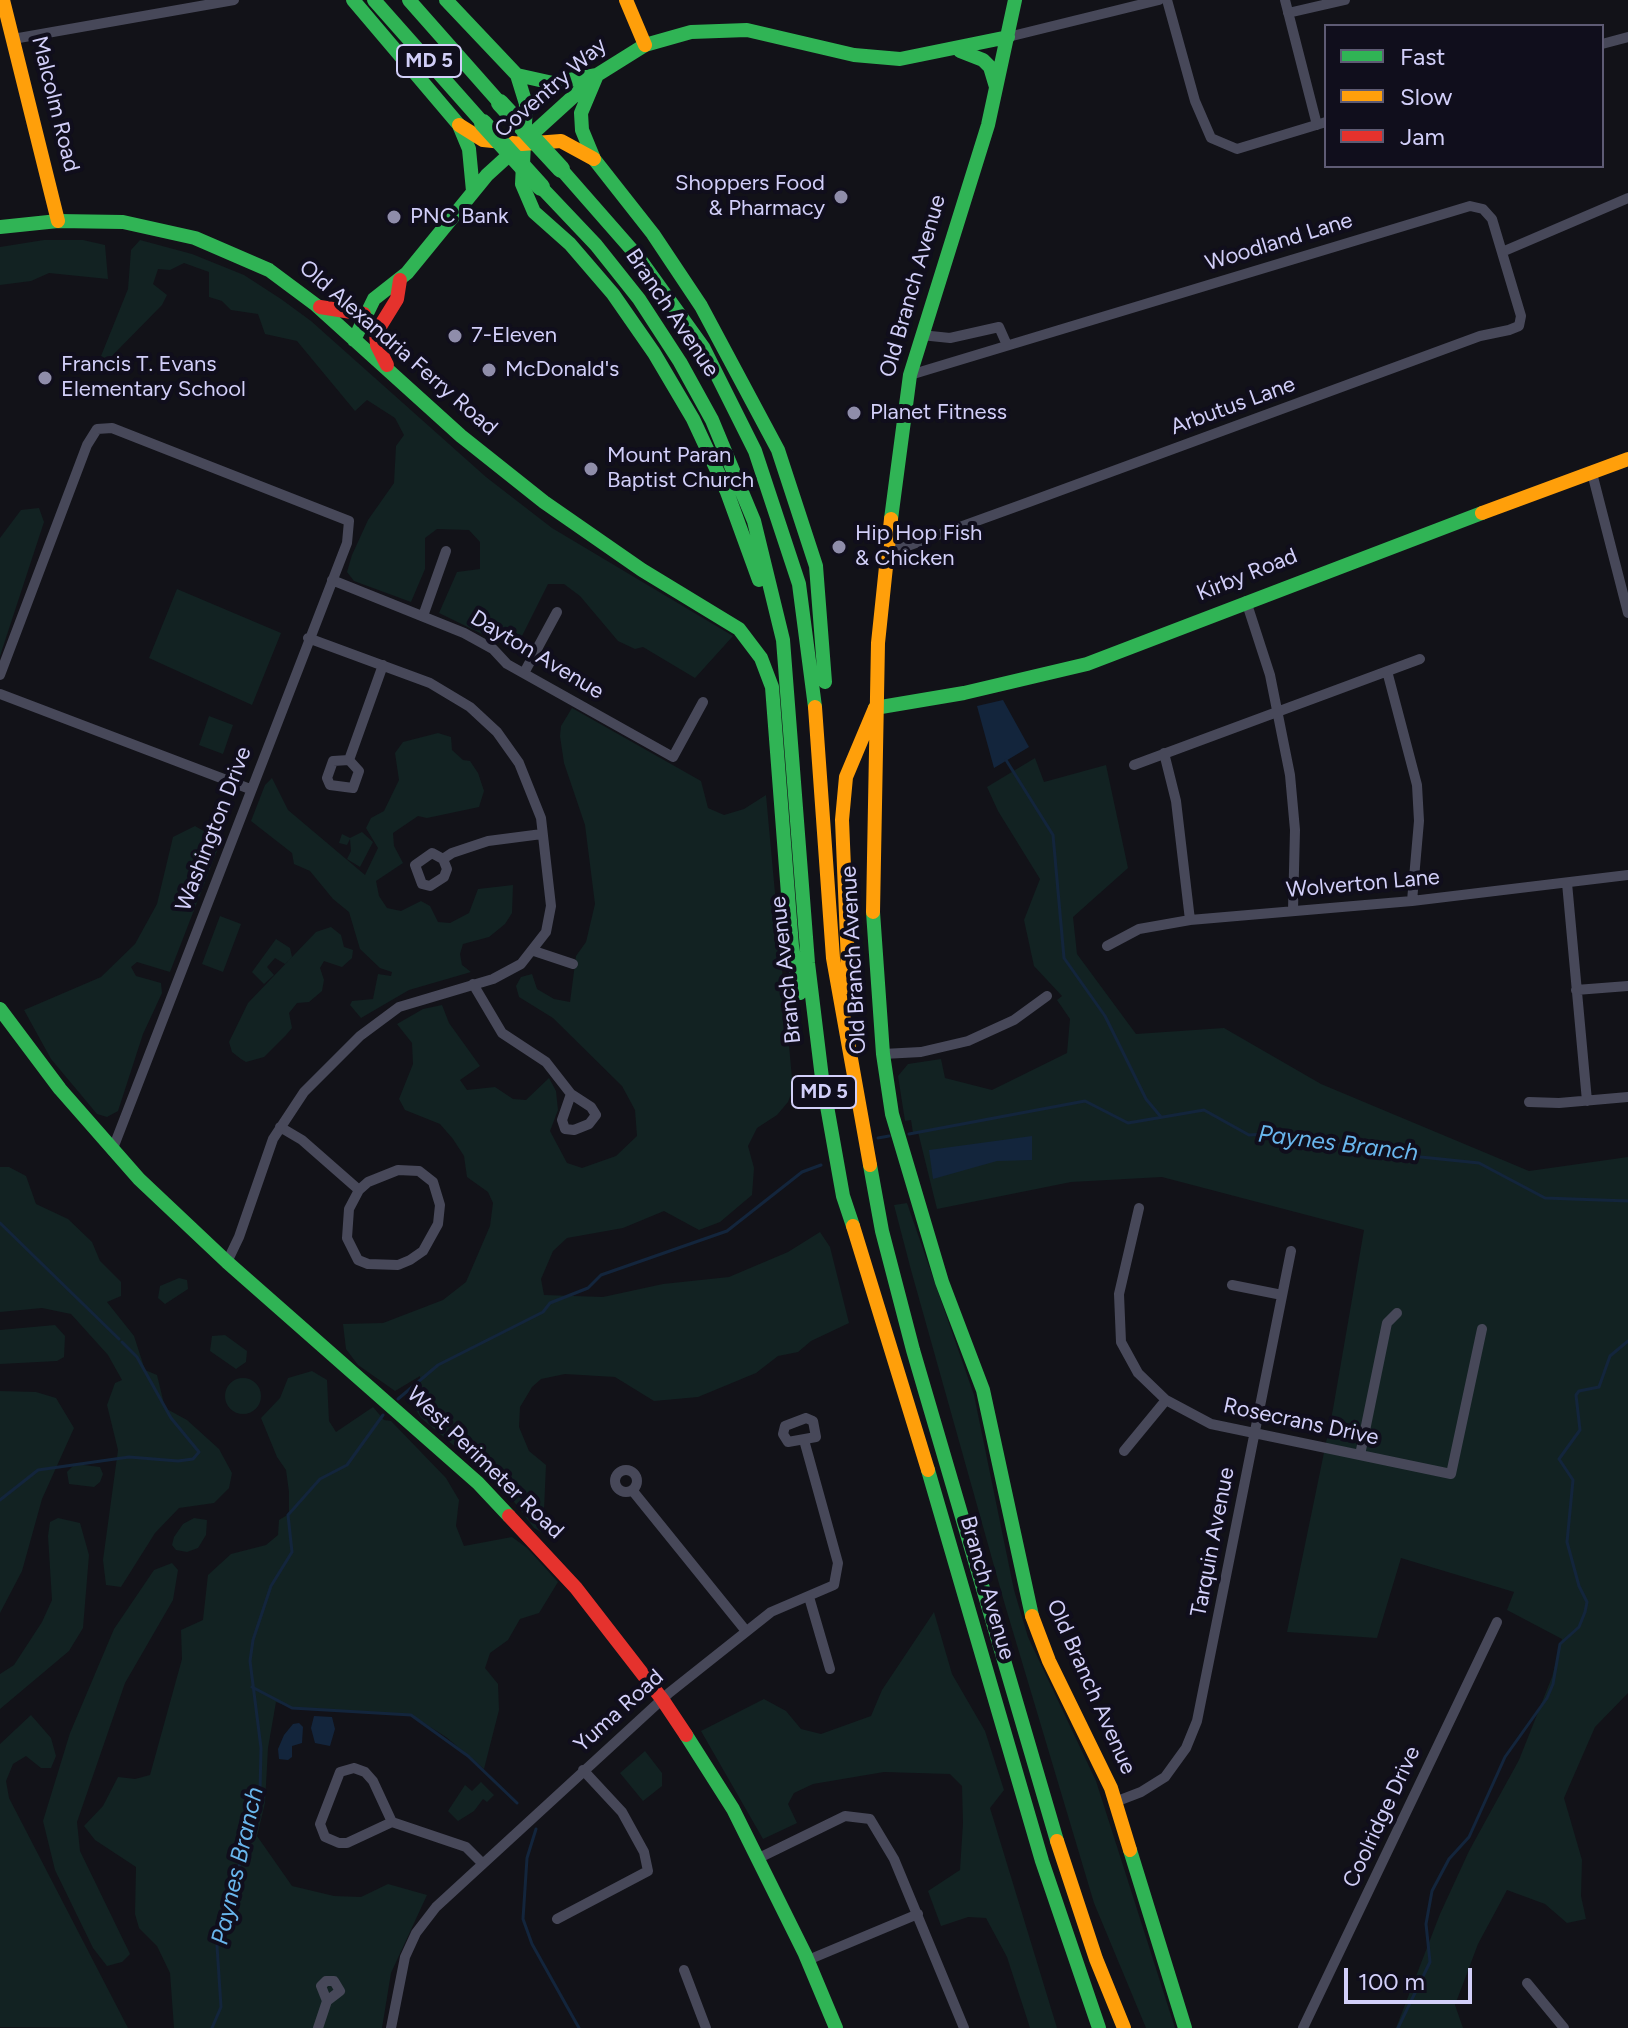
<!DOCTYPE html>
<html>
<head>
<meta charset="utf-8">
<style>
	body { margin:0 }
	#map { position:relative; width:1628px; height:2028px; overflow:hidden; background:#121218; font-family:Figtree,sans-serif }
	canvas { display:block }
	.legend { position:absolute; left:1324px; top:24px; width:280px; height:144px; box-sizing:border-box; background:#100e1c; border:2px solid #5e5b74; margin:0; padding:10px 14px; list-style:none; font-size:24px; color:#d2cff9 }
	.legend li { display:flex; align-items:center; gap:16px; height:40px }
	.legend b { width:40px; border:2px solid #5e5b74 }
	.scale { position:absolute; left:1344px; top:1968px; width:128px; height:36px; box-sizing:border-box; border:4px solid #d2cff9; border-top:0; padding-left:10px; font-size:24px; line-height:28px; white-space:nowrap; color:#d2cff9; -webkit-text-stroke:6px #100e1c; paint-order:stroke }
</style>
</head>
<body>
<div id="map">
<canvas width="1628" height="2028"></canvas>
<ul class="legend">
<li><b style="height:10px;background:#30b455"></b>Fast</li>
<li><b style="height:10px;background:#ff9f0a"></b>Slow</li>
<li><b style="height:10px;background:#e5322d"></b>Jam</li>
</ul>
<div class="scale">100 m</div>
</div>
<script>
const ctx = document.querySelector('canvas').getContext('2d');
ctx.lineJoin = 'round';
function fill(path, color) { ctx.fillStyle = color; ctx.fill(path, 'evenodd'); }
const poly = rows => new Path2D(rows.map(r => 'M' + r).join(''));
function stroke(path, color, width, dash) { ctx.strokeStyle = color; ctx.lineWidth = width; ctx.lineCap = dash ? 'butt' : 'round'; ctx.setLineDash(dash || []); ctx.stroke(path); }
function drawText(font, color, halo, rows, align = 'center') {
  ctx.font = font + ' Figtree,sans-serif'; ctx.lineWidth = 8; ctx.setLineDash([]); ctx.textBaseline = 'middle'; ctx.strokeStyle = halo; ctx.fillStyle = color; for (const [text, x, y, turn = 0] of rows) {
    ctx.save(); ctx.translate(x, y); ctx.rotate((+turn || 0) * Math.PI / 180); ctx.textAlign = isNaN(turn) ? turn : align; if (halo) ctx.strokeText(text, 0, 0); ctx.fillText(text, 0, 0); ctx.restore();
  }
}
fill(poly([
	[44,240,83,240,105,245,108,279,49,273,31,281,0,285,0,247],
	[140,240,192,254,244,275,281,299,311,321,486,477,552,528,733,636,695,678,643,647,635,649,618,641,580,596,564,584,548,584,515,650,439,613,457,572,480,569,480,542,469,530,437,529,425,538,425,569,411,602,354,581,347,572,352,555,368,520,394,483,396,446,404,435,395,418,367,400,355,411,297,341,265,334,258,314,231,310,222,301,209,297,209,272,184,263,170,270,158,269,153,284,167,295,162,305,108,360,101,356,128,289,131,250],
	[39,508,44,522,0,656,0,538,21,510],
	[177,589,281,633,252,705,149,658],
	[572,708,701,781,708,808,724,815,744,809,766,795,793,1089,788,1102,777,1115,757,1128,748,1146,754,1168,752,1195,720,1222,699,1230,664,1211,623,1228,567,1238,553,1251,541,1279,544,1295,603,1297,663,1284,729,1277,788,1252,820,1232,830,1247,849,1323,811,1341,798,1352,778,1356,756,1373,698,1397,654,1401,615,1377,565,1374,541,1379,532,1387,520,1407,519,1427,529,1451,546,1465,543,1533,534,1528,502,1486,421,1418,411,1402,421,1385,420,1376,395,1391,358,1365,346,1349,343,1324,383,1323,443,1300,466,1282,490,1226,493,1203,488,1192,467,1177,464,1156,453,1139,440,1124,405,1110,399,1099,413,1064,412,1043,397,1024,423,1009,442,1005,449,1023,480,1066,460,1080,467,1090,495,1087,513,1099,526,1100,549,1078,556,1091,558,1110,550,1131,567,1163,582,1168,616,1156,637,1136,635,1110,622,1086,553,1018,519,997,516,986,521,977,532,974,537,989,554,999,570,1002,576,956,586,942,595,904,585,825,564,763,560,736,561,726],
	[209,716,233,725,223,754,199,745],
	[438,733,451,737,452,750,463,760,470,761,478,773,484,791,479,807,427,818,418,816,393,833,394,846,403,863,376,881,379,896,387,908,401,911,421,901,430,906,438,922,450,923,469,913,478,889,513,885,512,913,505,924,489,937,463,944,460,954,462,965,471,972,409,990,361,1018,350,1005,352,1001,373,999,378,974,391,976,392,972,380,968,360,949,349,912,333,899,310,871,294,864,292,853,251,821,265,785,272,778,288,810,365,875,378,848,366,828,371,818,384,811,399,780,395,753,403,742],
	[1035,758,1044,782,1106,765,1128,868,1073,917,1077,954,1136,1034,1224,1028,1321,1084,1529,1171,1628,1157,1628,1693,1595,1727,1564,1798,1582,1860,1581,1896,1586,1919,1567,1923,1545,1904,1507,1890,1478,1944,1455,2005,1463,2028,1396,2028,1440,1914,1469,1851,1519,1760,1552,1677,1562,1639,1507,1610,1514,1592,1401,1558,1377,1638,1287,1632,1333,1409,1364,1230,1162,1177,1071,1182,937,1209,918,1132,913,1133,911,1120,905,1121,898,1076,908,1064,941,1059,945,1078,992,1090,1067,1053,1070,1019,1057,1000,1062,996,1034,966,1024,920,1040,879,998,811,987,787],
	[195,826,214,837,217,851,170,972,137,962,131,967,136,976,161,983,162,993,143,1034,118,1111,107,1117,97,1114,51,1059,24,1010,101,977,135,944,157,904,173,837],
	[362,832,373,842,360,867,347,859,351,851,350,839,347,845,339,843,342,834,350,838],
	[220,916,241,924,223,972,202,964],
	[331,927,341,935,344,947,353,950,352,958,342,967,324,961,320,968,324,980,322,991,309,1002,297,1003,289,1013,292,1028,286,1035,264,1057,246,1062,241,1059,232,1052,229,1042,248,1003,316,932],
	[276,939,290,948,292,957,285,964,275,958,267,967,274,975,264,984,252,972],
	[0,1167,9,1167,26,1176,36,1204,68,1219,92,1242,100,1261,121,1282,121,1296,107,1302,134,1336,145,1370,157,1375,165,1408,187,1420,219,1449,232,1473,229,1488,214,1503,179,1508,155,1533,121,1587,106,1585,103,1560,118,1450,107,1405,115,1383,122,1380,108,1355,71,1314,42,1308,0,1312],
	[907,1203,974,1395,1014,1590,1028,1637,1096,1781,1175,2028,1146,2028,1094,1903,1005,1605,911,1270,894,1205],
	[179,1278,187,1280,188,1289,165,1304,158,1298,160,1286],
	[55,1325,65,1336,64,1357,57,1361,0,1364,0,1330],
	[225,1335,247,1351,246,1362,236,1369,210,1351,212,1336],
	[312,1371,327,1380,329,1421,336,1432,373,1407,384,1420,391,1421,446,1478,459,1500,456,1526,464,1546,512,1537,527,1548,558,1582,539,1613,520,1619,508,1640,490,1653,485,1668,498,1684,499,1710,484,1769,446,1737,411,1715,292,1708,276,1702,268,1748,265,1803,257,1836,292,1886,334,1896,361,1897,388,1884,427,1895,391,1973,382,2028,174,2028,170,1973,157,1946,139,1928,135,1914,136,1867,95,1840,84,1826,103,1806,118,1777,135,1779,150,1775,182,1659,181,1630,203,1620,208,1575,231,1554,266,1545,278,1535,279,1520,289,1514,289,1492,286,1470,277,1457,261,1418,280,1398,288,1378],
	'225 1396a18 18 0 1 1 36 0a18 18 0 1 1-36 0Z',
	[0,1391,36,1392,56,1398,74,1428,42,1499,22,1571,0,1613],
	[75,1464,100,1467,103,1474,100,1482,94,1487,69,1484,67,1472],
	[58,1518,80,1523,89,1555,83,1628,69,1651,0,1709,0,1674,14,1665,42,1622,52,1600,48,1536,50,1522],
	[194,1518,207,1520,206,1535,198,1548,187,1552,176,1550,172,1545,174,1537,183,1524],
	[172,1563,178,1570,173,1600,125,1683,77,1822,80,1851,130,1954,122,1962,107,1966,93,1948,55,1870,43,1821,70,1733,114,1629,154,1570],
	[934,1612,952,1674,985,1731,1004,1790,990,1808,1057,2028,1030,2028,1007,1957,986,1918,968,1917,941,1926,928,1891,960,1870,963,1823,962,1786,950,1774,884,1772,813,1784,794,1793,788,1804,797,1823,763,1839,701,1731,764,1699,786,1711,801,1729,821,1734,871,1716,882,1690],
	[31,1715,51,1738,56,1756,51,1768,41,1768,26,1756,13,1764,6,1781,9,1798,128,2028,0,2027,0,1744],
	[645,1751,662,1773,662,1786,643,1801,620,1773],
	[481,1782,494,1795,487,1802,483,1799,474,1811,458,1821,448,1811,465,1785,472,1791]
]), '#122222');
fill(poly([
	[1003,700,1029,747,994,768,977,706],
	[1032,1136,1032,1160,997,1161,933,1179,929,1150],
	[314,1716,332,1717,335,1729,330,1746,315,1743,311,1728],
	[299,1723,303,1727,302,1743,292,1746,292,1757,288,1760,279,1759,278,1749,284,1735,293,1724]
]), '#13253c');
stroke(poly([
	[1006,760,1053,835,1064,958,1105,1016,1146,1099,1161,1117],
	[909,1134,1085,1101,1128,1123,1204,1110,1249,1135,1281,1133,1421,1157,1479,1163,1545,1198,1628,1201],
	[878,1138,889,1136],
	[0,1223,119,1339],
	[398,1399,438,1365,543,1312,550,1303,588,1288,601,1275,727,1231,802,1172,821,1165],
	[0,1500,38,1470,129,1457,178,1461,193,1459,199,1452,171,1418,137,1357,122,1342],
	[252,1687,292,1708,411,1715,468,1756,517,1803],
	[536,1829,527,1858,523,1919,532,1944,579,2028],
	[212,2028,221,2007,217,1946,260,1791,261,1748,250,1661,253,1640,271,1586,292,1552,288,1515,320,1479,347,1465,383,1415],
	[1398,2028,1430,1962,1426,1924,1432,1891,1449,1859,1469,1837,1505,1757,1547,1698,1553,1684,1560,1644,1579,1627,1585,1612,1587,1602,1579,1586,1567,1542,1573,1480,1559,1459,1580,1430,1576,1395,1579,1391,1599,1387,1610,1356,1628,1341]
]), '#13253c', 3);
stroke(poly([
	[1167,0,1195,101,1211,138,1237,149,1326,122],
	[1285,0,1317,125],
	[1288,13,1345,0],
	[1008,37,1159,0],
	[13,39,234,0],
	[1602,44,1628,37],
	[1502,252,1628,198],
	[921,335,950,338,999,327,1007,345],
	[1592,473,1628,613],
	[887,550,902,548,1029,502,1480,336,1509,330,1519,326,1521,316,1492,219,1483,209,1470,206,910,375],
	[332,580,464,633,493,649,507,664,673,757,703,702],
	[1246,601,1270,675,1290,775,1295,830,1293,910],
	[423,616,446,551],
	[1387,671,1417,785,1419,821,1412,901],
	[524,673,557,612],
	[0,675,87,445,97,429,112,428,349,521,347,543,112,1151],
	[0,694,250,789],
	[1164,753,1176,801,1190,920],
	[349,760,333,761,327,778,330,785,353,788,359,771,349,760,383,665],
	[1134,765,1420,659],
	[443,859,432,853,415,865,422,884,430,886,444,877,447,869,443,859,452,853,488,841,542,834],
	[1567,883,1587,1101],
	[1107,946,1139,929,1190,920,1412,901,1628,875],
	[534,951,573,964],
	[473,984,502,1033,546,1062,571,1094,591,1107,596,1115,589,1124,574,1130,565,1129,562,1120,571,1094],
	[1576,990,1628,986],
	[883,1054,921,1052,968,1041,1014,1020,1047,996],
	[1529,1102,1559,1103,1628,1097],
	[280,1127,302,1140,359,1190],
	[398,1170,419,1171,433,1182,440,1205,438,1224,423,1251,410,1260,398,1265,368,1264,358,1260,347,1238,349,1209,359,1190,368,1182,398,1170],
	[1139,1208,1119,1294,1121,1342,1138,1373,1166,1400,1211,1424,1451,1474,1482,1329],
	[227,1262,239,1237,273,1139,304,1092,360,1036,399,1007,493,979,521,964,546,932,551,906,541,818,519,763,497,732,470,707,430,683,308,638],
	[1232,1285,1282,1295],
	[806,1418,813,1421,816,1437,788,1442,783,1434,785,1426,806,1418],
	[1124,1451,1166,1400],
	[1360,1455,1387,1323,1397,1313],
	'615 1481a11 11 0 1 1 22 0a11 11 0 1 1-22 0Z',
	[632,1490,746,1631],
	[809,1597,830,1669],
	[354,1768,365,1772,373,1781,392,1822,347,1843,339,1843,325,1837,320,1824,340,1772,354,1768],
	[1115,1802,1141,1792,1165,1777,1186,1748,1197,1721,1291,1251],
	[392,1822,466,1847,483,1864],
	[759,1858,845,1816,870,1819,894,1859,964,2028],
	[557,1919,648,1871,644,1852,622,1812,583,1770],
	[808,1960,918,1914],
	[684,1970,706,2028],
	[1527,1983,1564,2028],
	[318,2028,327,2001,340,1991,334,1981,326,1981,321,1986,327,2001],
	[391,2028,405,1957,416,1933,436,1907,669,1693,771,1612,834,1585,838,1563,804,1440],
	[1303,2028,1497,1622]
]), '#474859', 10);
stroke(poly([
	[353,0,459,125,469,149,473,191],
	[374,0,483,123],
	[409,0,500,103],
	[446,0,517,75,526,104,522,184,534,212,570,244,613,294,654,353,693,419,727,492,759,580],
	[960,51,983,60,990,67,996,87],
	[517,75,553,83,597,75],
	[597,75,581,113,582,130,594,159,653,234,701,306,778,450,816,566,825,682],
	[561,169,639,258,703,347,755,451,799,584,815,707],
	[541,187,596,245,639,299,680,362,712,420,754,521,783,640,808,963,822,1078,843,1196,853,1226],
	[0,227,58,221,123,222,195,238,269,270,316,305,461,436,544,502,642,570],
	[354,340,374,299,407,273,487,175,597,75,645,45,691,32,747,30,854,55,900,59,1008,37],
	[891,519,910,375,988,125,1015,0],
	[642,570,739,629,761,658,772,687,792,946,800,993],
	[875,708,964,693,1087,664,1482,513],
	[873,912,883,1054,892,1114,942,1282,983,1390,1032,1616],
	[0,1009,60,1089,139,1179,227,1262,478,1483,509,1516],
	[870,1165,882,1231,913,1350,1057,1841],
	[928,1470,1042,1861,1099,2028],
	[686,1735,733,1809,805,1954,836,2028],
	[1130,1850,1185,2028]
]), '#30b455', 14);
stroke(poly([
	[3,0,58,221],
	[626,0,645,45],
	[459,125,483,140,522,144,561,141,594,159],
	[1482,513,1628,459],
	[815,707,833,958,870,1165],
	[873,912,878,643,891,519],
	[849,987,842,820,846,777,875,708],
	[853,1226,928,1470],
	[1032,1616,1049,1661,1111,1788,1130,1850],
	[1057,1841,1096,1959,1124,2028]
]), '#ff9f0a', 14);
stroke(poly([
	[320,307,364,314],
	[387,365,377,345,376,333,397,299,400,280],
	[509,1516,576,1588,662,1699,686,1735]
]), '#e5322d', 14);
stroke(poly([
	[500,103,561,169],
	[483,123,541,187]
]), '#30b455', 18);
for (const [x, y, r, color] of [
	[841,197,8,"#8f8daa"],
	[394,217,8,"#8f8daa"],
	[455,336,8,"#8f8daa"],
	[489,370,8,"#8f8daa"],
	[45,378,8,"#8f8daa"],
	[854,413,8,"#8f8daa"],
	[591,469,8,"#8f8daa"],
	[839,547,8,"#8f8daa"]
]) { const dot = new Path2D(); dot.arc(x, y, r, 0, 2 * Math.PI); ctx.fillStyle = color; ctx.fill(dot); stroke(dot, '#100e1c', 3); }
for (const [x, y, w] of [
	[429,61,64],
	[824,1092,64]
]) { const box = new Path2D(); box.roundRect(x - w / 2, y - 16, w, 32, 6); ctx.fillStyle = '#100e1c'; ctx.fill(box); stroke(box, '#d2cff9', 2); }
drawText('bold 20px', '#d2cff9', null, [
	["MD 5",429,61],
	["MD 5",824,1092]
]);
drawText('22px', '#d2cff9', '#100e1c', [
	["Coventry Way",551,88,-41],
	["Malcolm Road",55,104,76],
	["Woodland Lane",1279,242,-17],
	["Old Branch Avenue",913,286,-74],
	["Branch Avenue",672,313,56],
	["Old Alexandria Ferry Road",398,348,41],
	["Arbutus Lane",1233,406,-20],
	["Kirby Road",1247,575,-22],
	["Dayton Avenue",537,655,31],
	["Washington Drive",214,829,-69],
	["Wolverton Lane",1363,884,-5],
	["Old Branch Avenue",854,960,-93],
	["Branch Avenue",786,970,-96],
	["Rosecrans Drive",1301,1422,12],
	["West Perimeter Road",485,1463,44],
	["Tarquin Avenue",1213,1542,-79],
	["Branch Avenue",987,1588,74],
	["Old Branch Avenue",1091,1687,66],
	["Yuma Road",619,1711,-42],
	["Coolridge Drive",1382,1817,-65]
]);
drawText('22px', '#d2cff9', '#100e1c', [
	["Shoppers Food",825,184,"right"],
	["& Pharmacy",825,209,"right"],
	["PNC Bank",410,217],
	["7-Eleven",471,336],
	["Francis T. Evans",61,365],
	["Elementary School",61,390],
	["McDonald's",505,370],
	["Planet Fitness",870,413],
	["Mount Paran",607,456],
	["Baptist Church",607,481],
	["Hip Hop Fish",855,534],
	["& Chicken",855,559]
], 'left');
drawText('italic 24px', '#69b6ed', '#100e1c', [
	["Paynes Branch",1338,1144,7],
	["Paynes Branch",238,1866,-77]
]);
</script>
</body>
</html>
